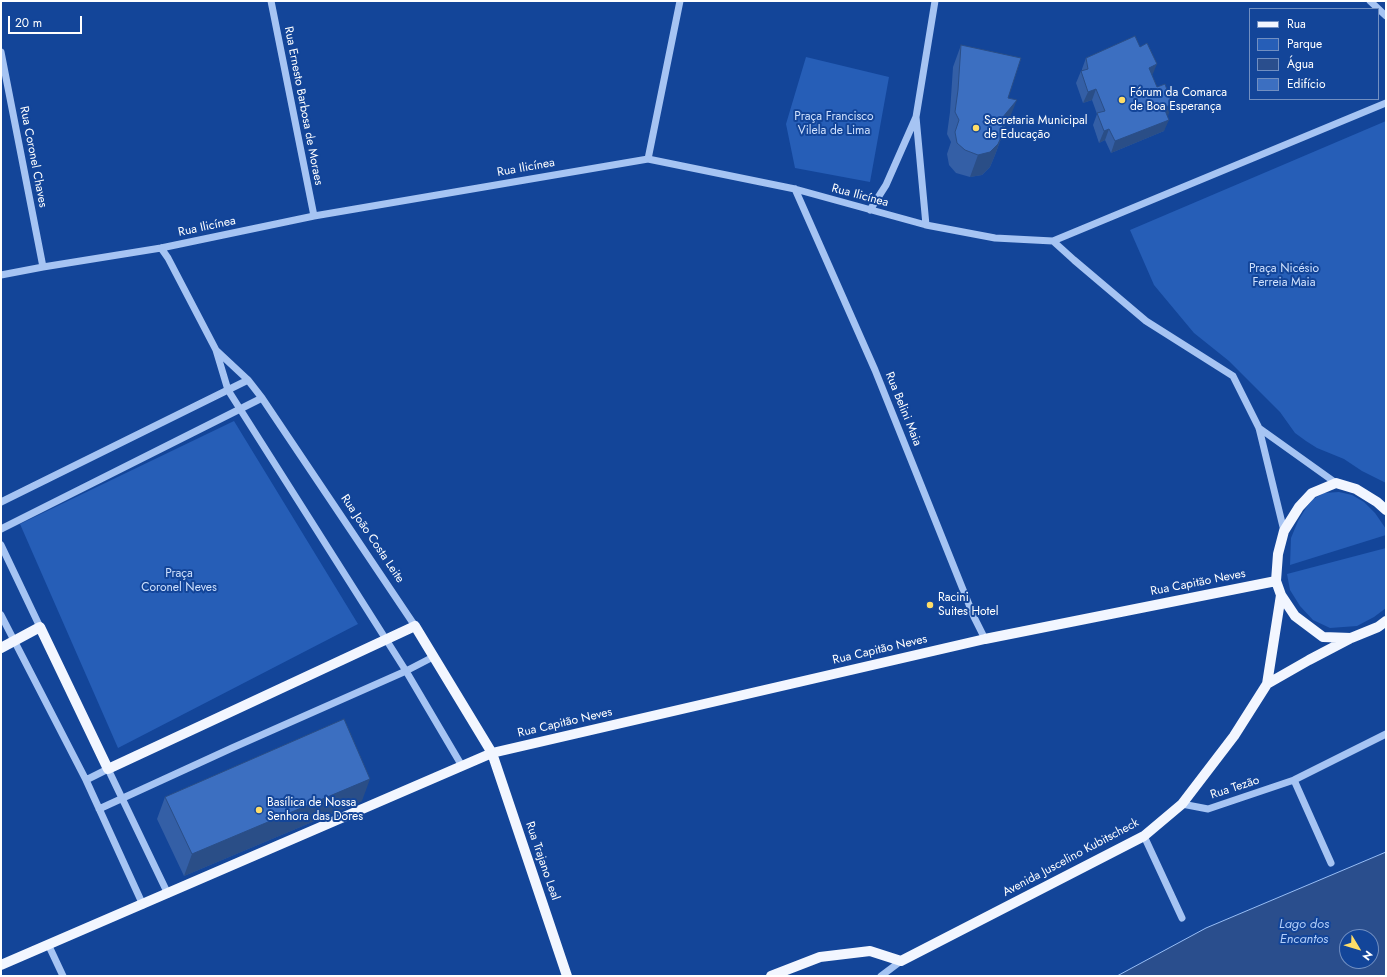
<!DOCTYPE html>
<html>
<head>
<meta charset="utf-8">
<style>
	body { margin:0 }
	#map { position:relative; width:1387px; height:977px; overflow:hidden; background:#134599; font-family:Jost,sans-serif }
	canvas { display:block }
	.frame { position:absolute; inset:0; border:2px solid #fff; pointer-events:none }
	.legend { position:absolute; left:1249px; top:8px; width:130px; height:92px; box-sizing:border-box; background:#134599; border:1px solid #718fc2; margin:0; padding:5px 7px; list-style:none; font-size:12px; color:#fff }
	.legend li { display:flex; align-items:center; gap:8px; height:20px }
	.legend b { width:20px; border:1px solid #718fc2 }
	.north { position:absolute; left:1339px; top:929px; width:40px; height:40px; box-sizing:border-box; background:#134599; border:1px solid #718fc2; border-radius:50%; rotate:128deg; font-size:11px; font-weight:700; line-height:16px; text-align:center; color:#fff }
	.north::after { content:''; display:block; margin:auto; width:14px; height:18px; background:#ffdd68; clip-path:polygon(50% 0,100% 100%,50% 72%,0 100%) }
	.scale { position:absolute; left:8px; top:16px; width:74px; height:18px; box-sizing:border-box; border:2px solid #fff; border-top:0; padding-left:5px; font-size:12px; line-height:14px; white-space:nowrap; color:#fff; -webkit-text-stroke:3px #134599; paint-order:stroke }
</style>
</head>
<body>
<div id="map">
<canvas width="1387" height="977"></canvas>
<div class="frame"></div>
<ul class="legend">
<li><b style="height:5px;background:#f2f6ff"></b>Rua</li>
<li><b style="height:11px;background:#265eb7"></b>Parque</li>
<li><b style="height:11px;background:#2a4e8d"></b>Água</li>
<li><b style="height:11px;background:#3c6fc1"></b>Edifício</li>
</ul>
<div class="north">N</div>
<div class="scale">20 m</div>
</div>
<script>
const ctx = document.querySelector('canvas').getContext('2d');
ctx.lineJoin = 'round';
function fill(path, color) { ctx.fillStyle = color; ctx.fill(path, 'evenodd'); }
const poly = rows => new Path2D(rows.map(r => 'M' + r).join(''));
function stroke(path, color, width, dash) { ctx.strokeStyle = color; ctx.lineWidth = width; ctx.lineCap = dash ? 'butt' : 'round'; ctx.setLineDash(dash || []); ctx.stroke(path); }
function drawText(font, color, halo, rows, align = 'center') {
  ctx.font = font + ' Jost,sans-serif'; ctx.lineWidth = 4; ctx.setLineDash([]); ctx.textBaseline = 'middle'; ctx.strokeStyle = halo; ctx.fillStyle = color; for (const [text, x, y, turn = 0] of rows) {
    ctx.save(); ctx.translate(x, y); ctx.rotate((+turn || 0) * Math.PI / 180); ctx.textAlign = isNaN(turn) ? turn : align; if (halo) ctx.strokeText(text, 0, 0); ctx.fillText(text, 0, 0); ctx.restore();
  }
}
fill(poly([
	[806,57,889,77,870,182,795,168,786,124],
	[1386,121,1386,483,1362,471,1344,459,1317,448,1306,441,1295,433,1280,412,1229,361,1194,333,1154,285,1130,230],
	[234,421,358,624,118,748,20,524],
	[1339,492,1352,495,1364,502,1375,513,1386,529,1386,535,1290,565,1291,538,1298,521,1306,508,1313,499,1324,493],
	[1386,548,1386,608,1374,617,1357,626,1330,628,1313,620,1300,606,1290,590,1287,574]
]), '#265eb7');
const water = poly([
	[1386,852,1386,976,1117,976,1206,928,1386,852],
	[1347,937,1371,937,1371,961,1347,961,1347,937]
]);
fill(water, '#2a4e8d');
stroke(water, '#98bef6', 1);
stroke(poly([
	[271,1,314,216],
	[1370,1,1386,16],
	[1,52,43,267],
	[916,117,926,225],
	[648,159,680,1],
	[795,189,875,370,974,617,985,639],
	[870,210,886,185,916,117,935,1],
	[1053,241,1074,260,1146,321,1233,376,1259,428,1284,531],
	[161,248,168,258,216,350,228,390,406,671,462,766],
	[1,275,43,267,161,248,314,216,648,159,795,189,926,225,995,238,1053,241,1386,103],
	[217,351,248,380,262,398,415,626],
	[1259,428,1336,483],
	[1,502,248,380],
	[1,529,262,398],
	[1,545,40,627],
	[1,615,86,780,143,905],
	[86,780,108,769,168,894],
	[1294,780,1331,863],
	[1182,804,1208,809,1294,780,1386,734],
	[99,809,232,748,406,671,433,657],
	[1144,836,1182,918],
	[48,944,63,976],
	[881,976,901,961]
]), '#a6c4f3', 7);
stroke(poly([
	[1386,510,1377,502,1356,489,1336,483,1312,493,1299,507,1284,531,1278,554,1276,581,1281,595,1295,616,1323,637,1351,638,1378,627,1386,621],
	[1,648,40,627,108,769,415,626,492,753,567,976],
	[1267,684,1281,595],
	[1,965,492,753,985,639,1276,581],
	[771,976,820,957,870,951,901,961,1144,836,1182,804,1234,736,1267,684,1309,660,1351,638]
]), '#f2f6ff', 10);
fill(poly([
	[961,45,1008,98,1008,122,1003,129,1003,133,995,155,990,167,982,175,970,177,956,173,949,165,947,154,951,142,947,134,950,112,953,67],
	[1086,58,1152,76,1167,116,1164,131,1111,153,1105,140,1099,143,1093,125,1097,114,1092,100,1083,103,1076,83,1081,71,1082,71,1082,69],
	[165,797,362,801,184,876,157,819]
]), '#345fa6');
fill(poly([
	[1157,64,1152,76,1149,68],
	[1096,89,1092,100,1083,103,1088,92],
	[1017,100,1008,122,994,140,1002,118],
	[1172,104,1168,116,1164,108],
	[1169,120,1164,131,1111,153,1115,141],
	[1109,129,1105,140,1099,143,1104,131],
	[1003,133,995,155,990,167,982,175,970,177,978,155],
	[370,779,362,801,184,876,192,854]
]), '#2a4e87');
const building = poly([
	[1135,36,1140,47,1147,43,1157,64,1149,68,1157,87,1165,84,1172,104,1164,108,1169,120,1115,141,1109,129,1104,131,1097,113,1105,111,1096,89,1088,92,1081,71,1088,69,1086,58,1135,36],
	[961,45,1021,58,1008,98,1017,100,1002,118,1003,133,998,144,990,152,978,155,965,150,957,143,955,132,959,120,955,112,958,90,961,45],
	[344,719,370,779,192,854,165,797,344,719]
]);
fill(building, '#3c6fc1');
stroke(building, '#2a4e87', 1);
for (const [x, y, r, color] of [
	[1122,100,4,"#ffdd68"],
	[976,128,4,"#ffdd68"],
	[930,605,4,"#ffdd68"],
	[259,810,4,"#ffdd68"]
]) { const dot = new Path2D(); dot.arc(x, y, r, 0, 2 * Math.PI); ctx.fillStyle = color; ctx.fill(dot); stroke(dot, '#134599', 1.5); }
drawText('12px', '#fff', '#134599', [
	["Fórum da Comarca",1130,93],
	["de Boa Esperança",1130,107],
	["Secretaria Municipal",984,121],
	["de Educação",984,135],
	["Racini",938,598],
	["Suites Hotel",938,612],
	["Basílica de Nossa",267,803],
	["Senhora das Dores",267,817]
], 'left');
drawText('12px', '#fff', '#134599', [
	["Rua Ernesto Barbosa de Moraes",303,106,79],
	["Rua Coronel Chaves",33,157,79],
	["Rua Ilicínea",526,168,-10],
	["Rua Ilicínea",860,196,15],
	["Rua Ilicínea",207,227,-12],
	["Rua Belini Maia",903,409,68],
	["Rua João Costa Leite",372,539,56],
	["Rua Capitão Neves",1198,583,-11],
	["Rua Capitão Neves",880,650,-13],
	["Rua Capitão Neves",565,723,-13],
	["Rua Tezão",1235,788,-18],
	["Avenida Juscelino Kubitscheck",1071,858,-28],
	["Rua Trajano Leal",542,861,71]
]);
drawText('12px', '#cee0fd', '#134599', [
	["Praça Francisco",834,117],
	["Vilela de Lima",834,131],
	["Praça Nicésio",1284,269],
	["Ferreia Maia",1284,283],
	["Praça",179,574],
	["Coronel Neves",179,588]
]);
drawText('italic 13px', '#b2cefa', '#134599', [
	["Lago dos",1304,925],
	["Encantos",1304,940]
]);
</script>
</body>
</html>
